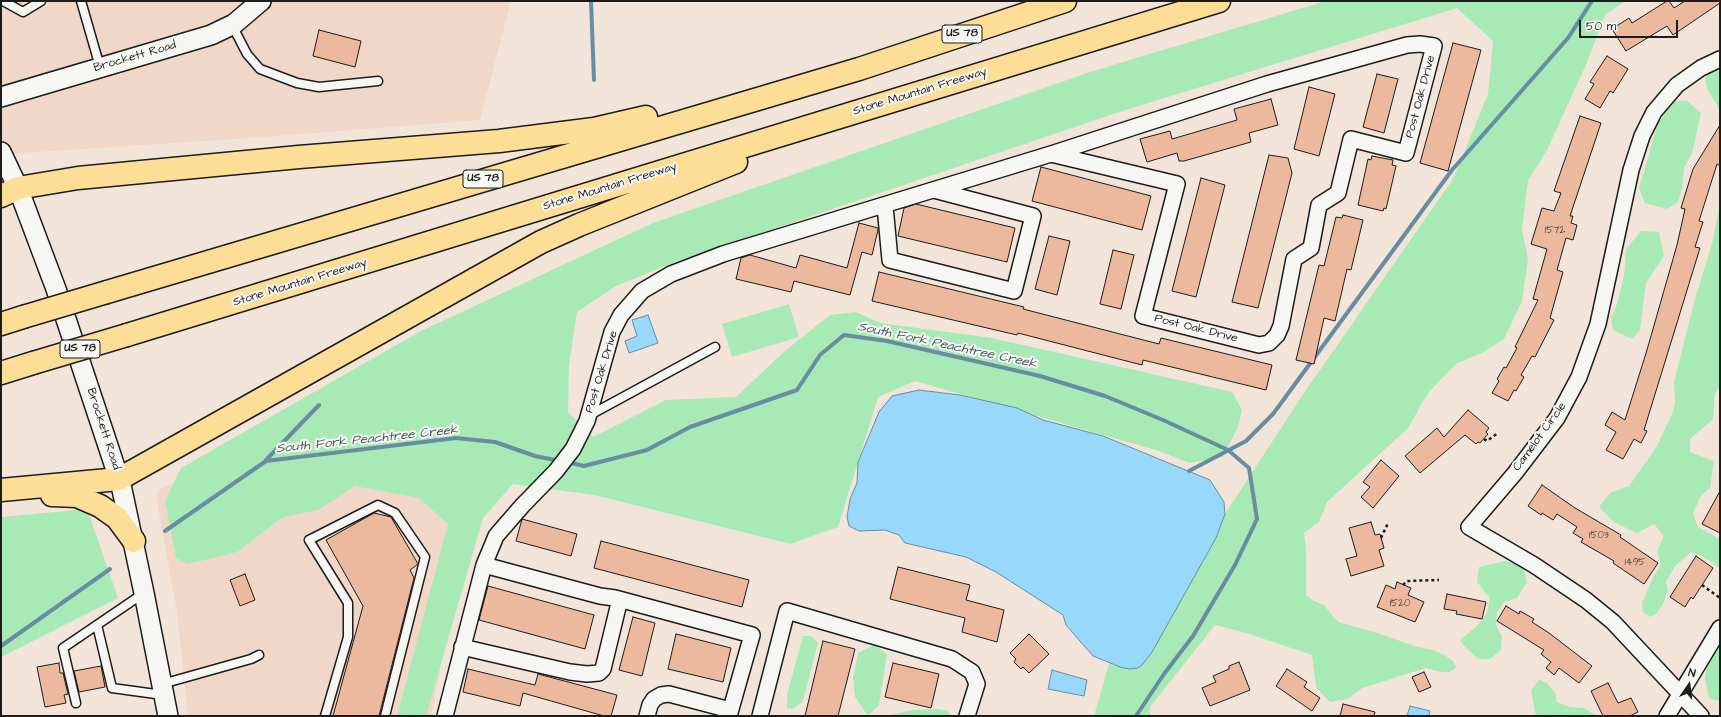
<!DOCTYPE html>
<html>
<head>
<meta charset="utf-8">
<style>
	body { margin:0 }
	#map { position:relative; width:1721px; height:717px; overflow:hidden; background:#f3e4d9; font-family:"Architects Daughter",sans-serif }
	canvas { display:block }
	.frame { position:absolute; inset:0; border:2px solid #1c1c1c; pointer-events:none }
	.north { position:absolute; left:1669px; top:665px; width:40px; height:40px; -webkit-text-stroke:3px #f6f6f2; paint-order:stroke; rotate:14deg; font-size:11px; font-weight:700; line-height:16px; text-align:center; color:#1c1c1c }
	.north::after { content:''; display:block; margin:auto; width:14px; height:18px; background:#1c1c1c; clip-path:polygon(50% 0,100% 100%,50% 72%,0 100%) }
	.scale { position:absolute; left:1579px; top:20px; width:99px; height:18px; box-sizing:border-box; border:2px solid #1c1c1c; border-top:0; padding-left:5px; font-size:12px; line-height:14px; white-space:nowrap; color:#1c1c1c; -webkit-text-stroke:3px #f6f6f2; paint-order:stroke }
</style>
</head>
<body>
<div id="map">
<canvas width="1721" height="717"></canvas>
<div class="frame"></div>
<div class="north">N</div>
<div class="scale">50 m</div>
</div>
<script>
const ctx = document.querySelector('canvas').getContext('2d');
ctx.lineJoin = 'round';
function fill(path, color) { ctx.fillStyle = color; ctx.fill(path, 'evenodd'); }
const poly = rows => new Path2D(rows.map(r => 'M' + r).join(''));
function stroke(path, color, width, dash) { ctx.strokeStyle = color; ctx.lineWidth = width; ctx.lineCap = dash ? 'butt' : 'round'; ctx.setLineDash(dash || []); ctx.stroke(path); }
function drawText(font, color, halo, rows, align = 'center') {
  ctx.font = font + ' "Architects Daughter",sans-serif'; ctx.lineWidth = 4; ctx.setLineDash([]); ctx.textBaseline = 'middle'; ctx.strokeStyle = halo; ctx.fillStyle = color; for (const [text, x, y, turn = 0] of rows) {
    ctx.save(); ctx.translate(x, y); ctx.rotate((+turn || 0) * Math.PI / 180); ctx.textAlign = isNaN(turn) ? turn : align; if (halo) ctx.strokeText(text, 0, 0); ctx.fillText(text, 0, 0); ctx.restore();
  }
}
fill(poly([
	[1,1,511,1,480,120,251,138,5,154,1,156],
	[392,369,472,513,431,716,188,716,177,612,156,496,159,490]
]), '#f1d7c7');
fill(poly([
	[1326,1,1625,1,1605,15,1585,67,1547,150,1528,181,1522,229,1528,259,1522,301,1504,339,1482,353,1457,363,1428,393,1408,428,1327,502,1319,522,1304,533,1306,549,1306,595,1314,601,1324,605,1338,622,1381,634,1414,646,1433,650,1446,656,1454,662,1456,668,1449,672,1441,672,1426,668,1362,688,1348,699,1330,702,1316,687,1312,655,1246,633,1215,625,1150,707,1150,716,1094,716,1109,664,1120,667,1146,661,1216,538,1225,514,1306,390,1453,179,1488,94,1493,41,1457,8,1119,112,670,264,616,286,577,312,569,365,568,412,593,437,666,400,736,397,785,351,830,315,856,312,880,323,992,338,1232,392,1242,410,1238,427,1223,457,1189,463,1159,451,915,381,878,397,838,527,790,544,594,495,513,484,483,518,426,716,397,716,448,524,419,498,355,486,318,510,283,517,237,552,188,564,176,558,165,501,181,468,421,331,653,223,1093,71],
	[1715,67,1720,67,1720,111,1707,88,1705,77],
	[1675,101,1687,101,1701,113,1692,153,1684,168,1682,189,1678,202,1667,209,1645,203,1639,188,1658,123],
	[1720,203,1720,386,1715,394,1713,419,1690,439,1690,452,1714,461,1710,488,1701,496,1693,513,1698,527,1720,539,1720,568,1703,557,1691,552,1675,566,1666,582,1668,590,1663,604,1656,614,1650,617,1643,612,1642,603,1653,577,1661,565,1657,551,1664,536,1654,524,1637,533,1614,522,1599,507,1610,493,1629,486,1657,446,1672,414,1675,403,1674,382,1695,299,1712,244],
	[1641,231,1659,232,1664,256,1646,283,1640,330,1632,339,1613,330,1611,317,1617,304,1624,276,1626,249],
	[789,304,799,337,732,357,722,324],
	[87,509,118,598,1,657,1,517],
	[1506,561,1523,566,1527,582,1517,598,1504,602,1497,613,1496,625,1502,636,1501,650,1490,659,1478,659,1465,647,1460,640,1477,626,1487,613,1490,598,1477,582,1479,567],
	[803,636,811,636,818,643,803,701,793,709,787,708,787,695],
	[1720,643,1720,701,1709,699,1705,679,1707,662],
	[874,645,887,654,879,705,868,716,855,697,853,678,858,653],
	[1539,680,1547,683,1555,693,1557,702,1570,707,1584,708,1596,716,1536,716,1531,690],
	[939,709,948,711,950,716,888,716,911,710]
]), '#a7eab5');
const water = poly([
	[648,315,658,343,629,353,625,341,637,336,632,320,648,315],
	[919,390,960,395,1017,408,1043,420,1103,436,1210,480,1224,502,1225,514,1216,538,1152,652,1142,665,1138,668,1129,669,1120,667,1093,656,1066,625,1063,615,996,572,966,557,905,543,899,535,885,530,859,531,849,526,847,517,850,499,857,483,858,462,879,412,892,396,919,390],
	[1052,670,1087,680,1084,696,1048,689,1052,670],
	[1410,706,1430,711,1429,716,1407,716,1410,706]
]);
fill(water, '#98d8fa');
stroke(water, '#668da1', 1);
stroke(poly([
	[591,1,594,80],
	[266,460,319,405],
	[567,462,584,466,647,450,690,427,797,390,820,355,844,335,887,341,1040,376,1105,396,1163,420,1228,450,1249,468,1257,519,1235,565,1193,636,1164,674,1136,716],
	[1189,471,1246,441,1273,414,1452,170,1568,38,1592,1],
	[165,531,266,461,456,438,495,442,535,456,560,461],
	[1,646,110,569]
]), '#668da1', 4);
const building = poly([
	[1667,1,1669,1,1674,8,1685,1,1720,1,1720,3,1673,35,1667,26,1626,51,1612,29,1629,18,1632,23,1667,1],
	[319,30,361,41,355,67,313,56,319,30],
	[1453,43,1481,50,1448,171,1420,163,1453,43],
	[1607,56,1628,69,1613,93,1610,91,1600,108,1585,99,1594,84,1590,82,1607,56],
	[1377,74,1398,79,1384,133,1363,127,1377,74],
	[1309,87,1335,94,1319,156,1294,149,1309,87],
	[1271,99,1278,125,1249,133,1251,142,1184,161,1179,161,1177,153,1147,162,1140,139,1170,131,1172,139,1237,120,1234,109,1271,99],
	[1580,116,1601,123,1570,216,1573,216,1571,223,1577,225,1573,240,1566,238,1557,270,1563,272,1550,318,1554,320,1535,357,1532,356,1521,375,1524,377,1516,391,1514,390,1508,401,1492,393,1499,381,1497,379,1504,367,1506,368,1517,348,1515,347,1538,300,1533,299,1547,249,1531,244,1542,208,1554,211,1561,193,1554,191,1580,116],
	[1720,125,1720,166,1717,164,1699,221,1703,222,1695,247,1700,248,1644,430,1647,431,1641,443,1634,439,1623,459,1606,450,1616,432,1605,425,1612,412,1625,420,1647,350,1677,245,1685,209,1681,208,1693,169,1720,125],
	[1269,155,1288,158,1292,173,1258,308,1232,302,1269,155],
	[1372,156,1393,160,1392,165,1396,166,1386,209,1384,208,1383,211,1358,205,1368,159,1371,160,1372,156],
	[1041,167,1151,196,1142,230,1032,201,1041,167],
	[1201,178,1225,185,1196,297,1172,291,1201,178],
	[916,204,1015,228,1007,262,898,236,904,208,916,204],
	[1343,215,1363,220,1351,270,1347,269,1335,321,1324,318,1314,364,1296,360,1319,265,1324,266,1336,217,1342,218,1343,215],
	[859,223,878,228,878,230,872,255,862,252,850,295,794,281,791,292,736,279,741,258,750,255,796,268,800,255,847,268,859,223],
	[1049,236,1070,241,1057,295,1035,289,1049,236],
	[1113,250,1134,255,1121,309,1100,304,1113,250],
	[879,272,1024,307,1023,309,1159,344,1161,338,1272,365,1266,390,1143,360,1142,365,1018,333,1017,335,872,301,879,272],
	[1468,410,1489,428,1486,432,1488,434,1480,443,1478,442,1476,444,1465,435,1420,473,1405,456,1437,428,1444,437,1468,410],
	[1381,460,1399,476,1373,508,1361,497,1370,487,1363,482,1381,460],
	[1542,485,1575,508,1621,535,1620,537,1658,563,1644,584,1613,563,1614,561,1581,542,1583,539,1573,533,1577,527,1557,514,1553,520,1542,513,1541,515,1528,506,1542,485],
	[1720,491,1720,533,1702,524,1720,491],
	[374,513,391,517,418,564,410,570,414,578,379,716,333,716,363,606,326,540,374,513],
	[522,519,577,534,571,556,516,541,522,519],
	[1371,522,1375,535,1380,534,1384,548,1379,550,1384,566,1351,576,1346,559,1357,556,1349,528,1371,522],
	[601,541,749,580,742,607,594,568,601,541],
	[1696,556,1713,568,1693,599,1691,597,1685,607,1670,597,1696,556],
	[898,567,970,585,966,600,1004,610,997,642,962,632,965,618,890,599,898,567],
	[245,574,255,600,240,606,230,580,245,574],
	[1397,582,1411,588,1408,595,1424,602,1415,622,1377,607,1386,585,1395,589,1397,582],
	[488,586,594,615,585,649,479,620,488,586],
	[1447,594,1486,602,1482,619,1456,614,1457,611,1444,609,1447,594],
	[1506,606,1519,614,1520,611,1534,619,1532,622,1549,633,1592,666,1579,683,1559,668,1554,675,1546,668,1551,662,1541,654,1544,650,1497,621,1506,606],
	[633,617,655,623,642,676,619,670,633,617],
	[676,634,731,648,723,682,668,669,676,634],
	[1029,634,1049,654,1029,673,1023,667,1021,669,1014,662,1016,659,1010,653,1029,634],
	[823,641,855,649,838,716,805,716,823,641],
	[1239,662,1250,690,1210,706,1202,688,1216,682,1213,676,1229,669,1229,666,1239,662],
	[59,663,60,673,63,673,68,694,64,695,66,703,45,707,37,667,59,663],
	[893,663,939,674,931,708,885,697,893,663],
	[101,666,105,687,79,692,74,671,101,666],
	[468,669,535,685,538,674,617,695,611,716,604,716,523,693,520,706,463,692,468,669],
	[1287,669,1307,682,1304,687,1320,698,1312,711,1276,686,1287,669],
	[1424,672,1431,687,1419,692,1412,677,1424,672],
	[1608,683,1618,703,1631,698,1638,712,1630,716,1603,716,1591,691,1608,683],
	[1343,704,1375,712,1374,716,1340,716,1343,704]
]);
fill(building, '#ecb99e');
stroke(building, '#1c1c1c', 1);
const service = poly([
	[3,1,23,12,41,1],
	[81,1,100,67],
	[232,25,247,54,260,69,297,83,319,87,378,81],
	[590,415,715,347],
	[97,625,112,688,163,695],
	[162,684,251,659,259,655],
	[76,703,63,648,144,593],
	[325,716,348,637,348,603,309,540,378,505,395,513,425,557,385,716]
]);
const minor = poly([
	[885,206,890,260,1014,291,1033,216,934,190],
	[615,598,752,635,729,716],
	[462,647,570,672,587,674,599,673,603,669,619,603,615,598,600,596,484,565],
	[445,716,484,565,496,536,522,506,556,471,573,449,587,421,612,332,621,315,642,291,671,274,723,254,1051,154,1267,84,1407,45,1420,44,1434,46,1406,153,1351,139,1338,193,1319,205,1311,248,1294,259,1281,326,1277,335,1269,343,1259,345,1143,316,1177,184,1051,154],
	[647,716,650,705,654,699,661,695,669,694,730,710],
	[760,716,787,611,952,659,972,672,977,684,967,716],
	[1667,716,1720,628],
	[1701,716,1613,622,1586,600,1534,565,1469,527,1515,473,1557,418,1579,377,1598,324,1631,170,1642,136,1654,112,1677,85,1701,68,1720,59]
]);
const tertiary = poly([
	[1,97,211,35,234,24,261,1],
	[1,152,18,188,56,289,121,485,144,593,168,716]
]);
const motorway = poly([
	[1,196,18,188,78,178,299,157,499,141,594,129,646,117],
	[107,292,859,69,1065,1],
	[1,324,23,317],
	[127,335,1219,1],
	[1,373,33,363],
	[1,490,119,479,541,242,579,225,736,162],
	[52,495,77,496,100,506,117,518,134,541]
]);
stroke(service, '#1c1c1c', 11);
stroke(minor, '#1c1c1c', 18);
stroke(tertiary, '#1c1c1c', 22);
stroke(motorway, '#1c1c1c', 25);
stroke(poly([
	[1484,439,1487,441,1498,433],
	[1381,538,1388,523],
	[1403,585,1407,581,1439,580],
	[1702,585,1720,598]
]), '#1c1c1c', 2.5, [3, 3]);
stroke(service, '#f6f6f2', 8);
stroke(minor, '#f6f6f2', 15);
stroke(tertiary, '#f6f6f2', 19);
stroke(motorway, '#fcde96', 22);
const motorwayBridge = poly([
	[23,317,107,292],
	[33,363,127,335]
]);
stroke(motorwayBridge, '#1c1c1c', 25, []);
stroke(motorwayBridge, '#fcde96', 22);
drawText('10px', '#50433c', null, [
	["1572",1555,231],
	["1503",1599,536],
	["1495",1635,563],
	["1520",1400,604]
]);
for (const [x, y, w] of [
	[962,34,40],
	[483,179,40],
	[80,349,40]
]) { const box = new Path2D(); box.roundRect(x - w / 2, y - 9, w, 18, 3); ctx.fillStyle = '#f6f6f2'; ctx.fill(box); stroke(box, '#1c1c1c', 1); }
drawText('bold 11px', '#1c1c1c', null, [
	["US 78",962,34],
	["US 78",483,179],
	["US 78",80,349]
]);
drawText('12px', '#1c1c1c', '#f6f6f2', [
	["Brockett Road",135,57,-16],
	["Stone Mountain Freeway",920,92,-17],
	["Post Oak Drive",1421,97,-75],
	["Stone Mountain Freeway",610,187,-17],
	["Stone Mountain Freeway",300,283,-17],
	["Post Oak Drive",1196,329,14],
	["Post Oak Drive",602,372,-73],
	["Brockett Road",103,429,72],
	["Camelot Circle",1540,437,-54]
]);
drawText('italic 13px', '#41545f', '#f6f6f2', [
	["South Fork Peachtree Creek",947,346,12],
	["South Fork Peachtree Creek",367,440,-6]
]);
</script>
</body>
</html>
